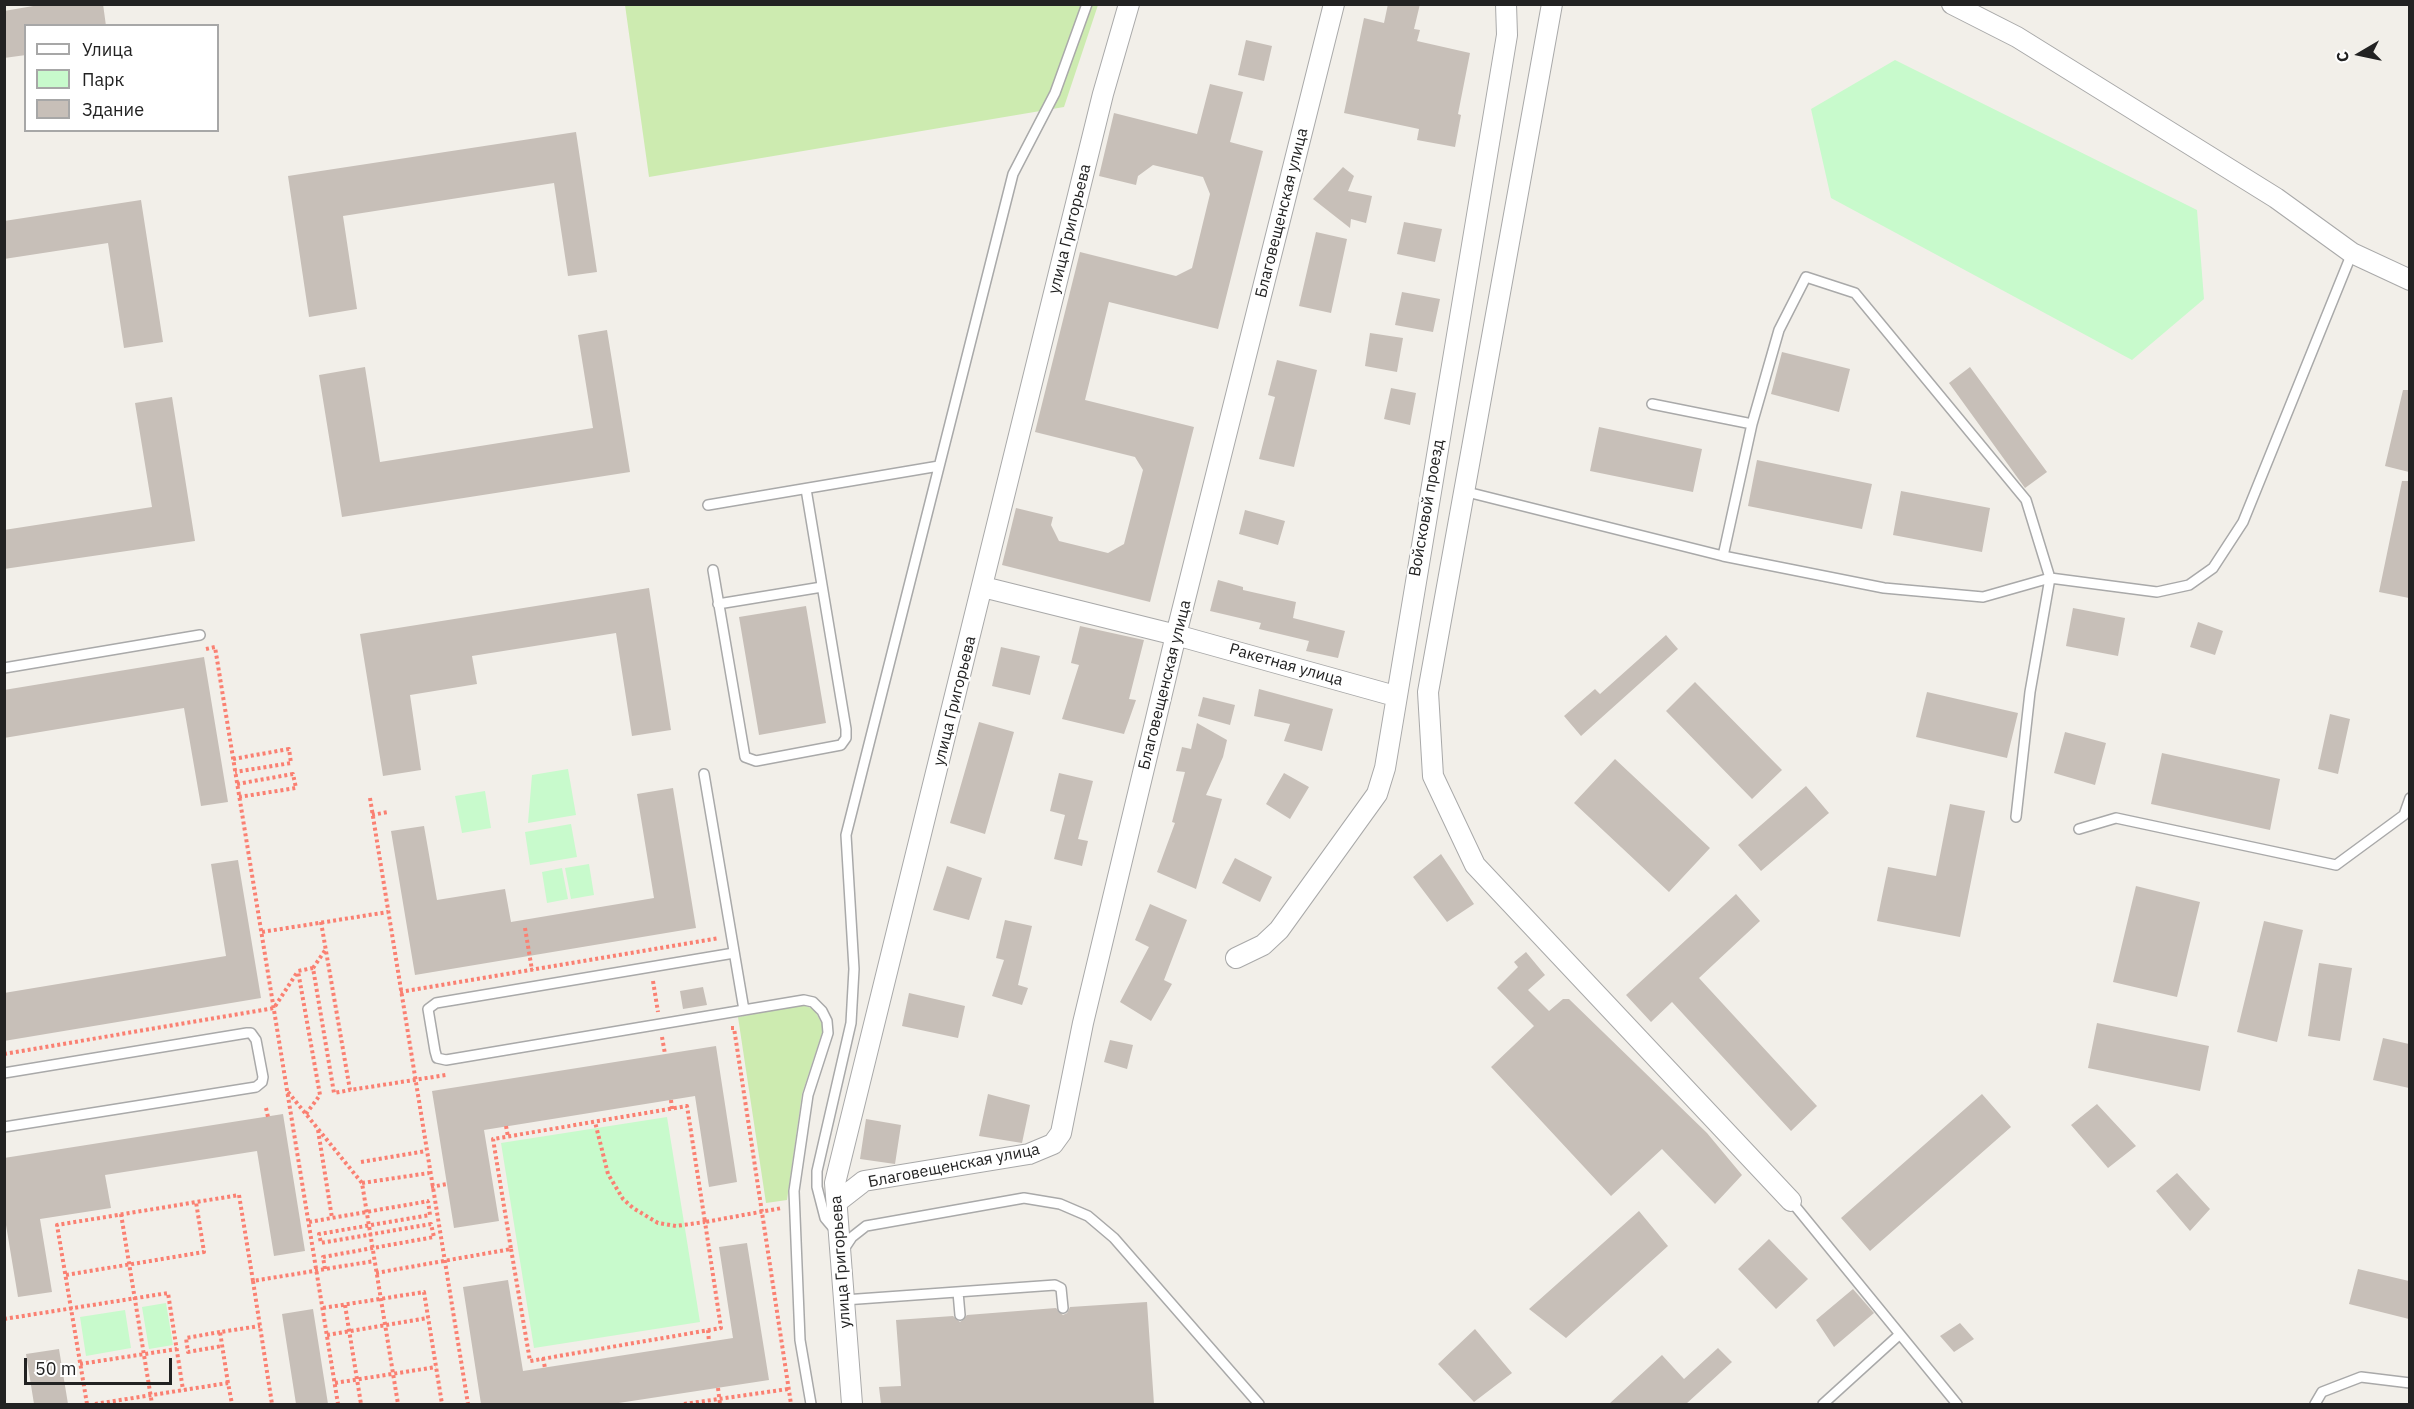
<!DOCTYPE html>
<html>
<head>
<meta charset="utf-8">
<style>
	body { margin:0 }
	#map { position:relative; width:2414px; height:1409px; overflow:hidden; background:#f2efe9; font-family:"IBM Plex Sans",sans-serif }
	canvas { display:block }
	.frame { position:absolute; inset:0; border:6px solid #222; pointer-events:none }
	.legend { position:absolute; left:24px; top:24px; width:195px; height:108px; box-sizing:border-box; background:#fff; border:2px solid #a7a7a7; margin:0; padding:8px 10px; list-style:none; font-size:18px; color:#222 }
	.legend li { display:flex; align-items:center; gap:12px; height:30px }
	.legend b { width:30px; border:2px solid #a7a7a7 }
	.north { position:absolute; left:2330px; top:24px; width:60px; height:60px; -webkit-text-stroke:4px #fff; paint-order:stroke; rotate:261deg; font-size:16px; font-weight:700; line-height:24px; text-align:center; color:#222 }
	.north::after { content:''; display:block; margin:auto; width:21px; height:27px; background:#222; clip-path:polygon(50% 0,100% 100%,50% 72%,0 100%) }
	.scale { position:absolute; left:24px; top:1358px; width:148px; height:27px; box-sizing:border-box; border:3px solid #222; border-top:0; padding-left:8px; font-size:18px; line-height:21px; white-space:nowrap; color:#222; -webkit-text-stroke:4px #fff; paint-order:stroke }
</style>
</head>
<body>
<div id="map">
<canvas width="2414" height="1409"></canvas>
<div class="frame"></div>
<ul class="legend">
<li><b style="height:8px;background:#fff"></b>Улица</li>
<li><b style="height:16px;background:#c8facc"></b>Парк</li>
<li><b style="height:16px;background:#c7bfb8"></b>Здание</li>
</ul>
<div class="north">С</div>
<div class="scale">50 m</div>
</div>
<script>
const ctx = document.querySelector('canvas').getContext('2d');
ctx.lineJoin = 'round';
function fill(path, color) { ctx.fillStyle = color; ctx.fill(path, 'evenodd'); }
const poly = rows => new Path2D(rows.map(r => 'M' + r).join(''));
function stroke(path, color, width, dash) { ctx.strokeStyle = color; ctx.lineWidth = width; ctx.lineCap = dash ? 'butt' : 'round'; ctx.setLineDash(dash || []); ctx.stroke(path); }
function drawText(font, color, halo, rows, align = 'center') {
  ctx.font = font + ' "IBM Plex Sans",sans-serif'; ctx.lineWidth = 4.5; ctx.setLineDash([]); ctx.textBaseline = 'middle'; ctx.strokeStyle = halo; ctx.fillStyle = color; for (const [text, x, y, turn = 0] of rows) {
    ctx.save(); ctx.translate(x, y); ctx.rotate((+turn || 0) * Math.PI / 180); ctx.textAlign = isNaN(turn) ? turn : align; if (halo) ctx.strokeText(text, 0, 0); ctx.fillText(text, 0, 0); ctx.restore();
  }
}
fill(poly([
	[625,5,1098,5,1064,107,649,177],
	[803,1005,814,1009,823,1026,822,1033,802,1094,787,1200,766,1203,738,1017]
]), '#cdebb0');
fill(poly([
	[1895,60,2197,210,2204,299,2132,360,1831,198,1811,109],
	[568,769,576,815,528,823,532,775],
	[485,791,491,828,462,833,455,796],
	[571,824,577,857,530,865,525,832],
	[589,864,594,895,571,899,565,868],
	[562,868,568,899,547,903,542,872],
	[667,1117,700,1322,534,1348,501,1143],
	[166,1303,173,1345,149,1349,142,1307],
	[125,1310,131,1348,86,1356,80,1317]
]), '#c8facc');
fill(poly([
	[45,4,103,4,106,26,26,26,26,55,4,58,4,11],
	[1388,4,1420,4,1414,29,1420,30,1417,41,1470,53,1458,114,1461,115,1455,147,1417,140,1419,129,1344,113,1364,18,1384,23],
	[1246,40,1272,46,1264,81,1238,75],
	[1210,84,1243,92,1230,142,1263,151,1218,329,1109,302,1085,400,1194,427,1150,602,1002,565,1016,508,1053,517,1051,525,1059,541,1108,553,1124,544,1143,470,1135,457,1035,432,1080,252,1176,276,1192,268,1210,194,1203,177,1153,165,1138,176,1136,185,1099,176,1114,113,1197,134],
	[576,132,597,272,568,276,554,183,343,216,357,309,309,317,288,176],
	[1343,167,1354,176,1348,191,1372,196,1366,223,1351,219,1350,228,1313,199],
	[141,200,163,342,124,348,108,243,4,259,4,221],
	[1404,222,1442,229,1435,262,1397,254],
	[1316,232,1347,239,1331,313,1299,306],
	[1402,292,1440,299,1433,332,1395,325],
	[607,330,630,472,342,517,319,375,365,367,380,462,593,428,578,335],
	[1370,333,1403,338,1397,372,1365,366],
	[1782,352,1850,369,1839,412,1771,394],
	[1277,360,1317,370,1294,467,1259,459,1275,397,1268,395],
	[1970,367,2047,472,2025,488,1949,383],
	[1391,388,1416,393,1410,425,1384,419],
	[2403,390,2409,390,2409,472,2385,466],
	[172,397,195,541,4,569,4,530,152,507,135,403],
	[1599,427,1702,449,1693,492,1590,471],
	[1757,460,1872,484,1862,529,1748,506],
	[2402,481,2409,481,2409,598,2379,592],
	[1901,491,1990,508,1982,552,1893,535],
	[1245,510,1285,521,1278,545,1239,534],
	[1218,580,1243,587,1243,590,1296,602,1293,618,1345,631,1338,658,1306,651,1309,641,1259,629,1261,623,1210,611],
	[649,588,671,730,632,736,616,633,472,656,477,684,410,695,421,770,383,776,360,634],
	[806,606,826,723,759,735,739,617],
	[2073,608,2125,618,2118,656,2066,646],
	[2198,622,2223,631,2215,655,2190,647],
	[1080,626,1144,640,1129,699,1136,700,1124,734,1062,719,1079,665,1071,663],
	[1666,635,1678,649,1581,736,1564,716,1595,689,1600,694],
	[1001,647,1040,656,1030,695,992,686],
	[204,657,228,802,201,806,184,708,4,738,4,690],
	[1695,682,1782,770,1752,799,1666,711],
	[1259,689,1333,709,1322,751,1284,741,1290,724,1254,716],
	[1927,692,2018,713,2007,758,1916,737],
	[1203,697,1235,705,1230,725,1198,716],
	[2330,714,2350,719,2338,774,2318,769],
	[979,722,1014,732,985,834,950,823],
	[1197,723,1227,740,1223,757,1206,795,1222,799,1196,889,1157,872,1175,823,1172,822,1185,772,1176,771,1182,747,1191,749],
	[2065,732,2106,743,2095,785,2054,773],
	[2162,753,2280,779,2270,830,2151,804],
	[1615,759,1710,848,1669,892,1574,803],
	[1059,773,1093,781,1078,839,1088,841,1082,866,1054,859,1065,815,1050,811],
	[1284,773,1309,787,1290,819,1266,804],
	[1806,786,1829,813,1761,871,1738,845],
	[673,788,696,928,415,975,391,831,424,826,437,900,505,889,511,922,654,898,637,794],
	[1950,804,1985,811,1960,937,1877,921,1888,867,1936,876],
	[1441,854,1474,904,1447,922,1413,877],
	[1235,858,1272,877,1260,902,1222,883],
	[238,860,261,998,4,1041,4,993,226,956,211,864],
	[947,866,982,878,969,920,933,910],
	[2136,886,2200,902,2177,997,2113,982],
	[1736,894,1760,921,1699,978,1817,1106,1791,1131,1672,1002,1651,1022,1626,995],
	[1150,904,1187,920,1164,980,1172,984,1151,1021,1120,1002,1149,947,1135,940],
	[1005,920,1032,926,1018,985,1028,988,1022,1005,992,996,1004,960,996,958],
	[2264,921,2303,930,2277,1042,2237,1032],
	[1526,952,1545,975,1528,990,1549,1011,1563,999,1569,999,1707,1133,1742,1175,1715,1204,1662,1149,1611,1196,1491,1067,1534,1026,1497,988,1518,967,1514,962],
	[2319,963,2352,968,2340,1041,2308,1036],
	[703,987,707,1005,683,1009,680,991],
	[909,993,965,1006,958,1038,902,1026],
	[2097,1023,2209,1046,2200,1091,2088,1068],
	[2383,1038,2409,1044,2409,1088,2373,1080],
	[1110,1040,1133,1045,1127,1069,1104,1062],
	[716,1046,737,1182,709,1187,695,1096,484,1130,499,1221,454,1228,432,1091],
	[988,1094,1030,1105,1022,1143,979,1136],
	[1982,1094,2011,1127,1870,1251,1841,1218],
	[2097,1104,2136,1146,2108,1168,2071,1125],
	[283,1114,305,1251,274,1256,257,1151,105,1175,111,1208,40,1219,52,1292,18,1297,4,1213,4,1158],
	[866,1119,901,1125,895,1164,860,1159],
	[2177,1173,2210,1209,2190,1231,2156,1191],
	[1639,1211,1668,1246,1566,1338,1529,1309],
	[1769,1239,1808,1279,1776,1309,1738,1269],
	[747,1243,769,1380,612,1404,481,1404,463,1287,508,1280,523,1371,733,1338,719,1247],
	[2358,1269,2409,1281,2409,1319,2349,1304],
	[1853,1289,1874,1313,1834,1347,1816,1320],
	[1147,1302,1154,1404,881,1404,879,1387,901,1386,896,1320,953,1316,960,1322,967,1315,1056,1308,1063,1315,1067,1313,1070,1307],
	[313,1309,328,1404,296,1404,282,1314],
	[1960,1323,1974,1339,1954,1352,1940,1336],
	[1475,1329,1512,1373,1474,1402,1438,1364],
	[1718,1348,1732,1362,1686,1404,1609,1404,1662,1355,1684,1379],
	[59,1349,68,1404,34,1404,26,1354]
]), '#c7bfb8');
const service = poly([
	[1652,404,1752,424,1779,330,1806,277,1855,293,2026,500,2050,578,2030,692,2016,817],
	[1463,491,1723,556,1884,588,1983,597,2050,578,2157,592,2189,585,2213,568,2243,522,2352,253],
	[708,505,939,466],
	[1723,556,1752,424],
	[713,570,745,757,756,761,841,745,846,738,846,729,806,489],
	[718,604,822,587],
	[4,668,200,635],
	[704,774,744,1010,804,1000,813,1002,822,1011,827,1021,828,1033,808,1095,794,1191,800,1340,811,1404],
	[2079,829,2116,818,2336,865,2404,815,2410,798],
	[734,953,436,1003,428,1009,435,1051,437,1058,446,1060,744,1010],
	[4,1073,247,1033,251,1033,256,1040,263,1077,262,1082,256,1087,4,1127],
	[1791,1201,1957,1404],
	[836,1231,825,1218,817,1187,817,1171,851,1023,854,969,846,835,1013,174,1055,93,1087,4],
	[844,1249,852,1237,866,1226,1024,1198,1060,1204,1088,1216,1114,1238,1259,1404],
	[958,1292,960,1315],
	[844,1300,1055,1285,1061,1288,1063,1308],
	[1823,1404,1899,1335],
	[2315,1404,2322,1392,2361,1377,2410,1383]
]);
const minor = poly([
	[1552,4,1428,692,1433,776,1475,865,1791,1201],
	[1952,4,2017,37,2276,198,2352,253,2410,280],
	[983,587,1176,635,1395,696],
	[1236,958,1263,945,1279,930,1377,794,1385,768,1507,35,1506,4],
	[837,1202,864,1181,1029,1154,1053,1144,1061,1133,1083,1023,1176,635,1334,4],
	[852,1404,835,1183,1103,94,1129,4]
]);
stroke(service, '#a9a9a9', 12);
stroke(minor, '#a9a9a9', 22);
stroke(poly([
	[206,649,215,647,338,1404],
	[233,759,289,749,291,763,235,772],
	[237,784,293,774,296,788,239,797],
	[370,798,468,1404],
	[372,815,388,812],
	[321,922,350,1090,446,1075],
	[525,928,532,970],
	[262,932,388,912],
	[313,968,326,949],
	[653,981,658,1012],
	[400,992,719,938],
	[731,1028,734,1028,743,1087,791,1404],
	[662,1037,665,1054],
	[4,1054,274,1008,298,971],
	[288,1092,362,1183,398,1404],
	[671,1100,672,1109],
	[266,1108,268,1117],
	[306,1114,320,1095,298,971,313,968,334,1093,350,1090],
	[506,1126,508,1137],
	[318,1130,332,1218],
	[361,1162,426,1151],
	[362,1183,429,1173],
	[431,1187,447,1184],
	[121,1214,152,1404],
	[309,1222,429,1201],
	[511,1249,530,1361,721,1328,705,1222,676,1226,658,1223,633,1208,623,1199,608,1174,595,1122],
	[325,1269,323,1257,434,1237,431,1224,321,1243,319,1234,430,1215,428,1201],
	[376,1273,511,1249,493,1139,687,1106,705,1222,782,1208],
	[66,1275,204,1252,196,1202],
	[253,1281,272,1404],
	[345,1305,361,1404],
	[323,1308,424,1292,442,1404],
	[4,1319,168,1293,183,1390],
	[708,1330,709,1342],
	[220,1332,186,1338,188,1352,222,1346],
	[327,1335,428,1318],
	[543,1358,545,1368],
	[80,1364,177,1349],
	[228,1383,220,1332,260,1326],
	[335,1383,436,1367],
	[718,1388,720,1404],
	[87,1404,57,1225,239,1195,253,1281,374,1261],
	[95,1404,228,1383,232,1404],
	[684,1404,788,1389]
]), '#fa8072', 4, [3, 3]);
stroke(service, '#fff', 9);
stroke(minor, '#fff', 20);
drawText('16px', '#222', '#fff', [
	["Благовещенская улица",1282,213,-76],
	["улица Григорьева",1070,229,-76],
	["Войсковой проезд",1427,508,-80],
	["Ракетная улица",1286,665,16],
	["Благовещенская улица",1165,685,-76],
	["улица Григорьева",955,701,-76],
	["Благовещенская улица",954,1166,-11],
	["улица Григорьева",841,1262,-94]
]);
</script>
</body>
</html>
